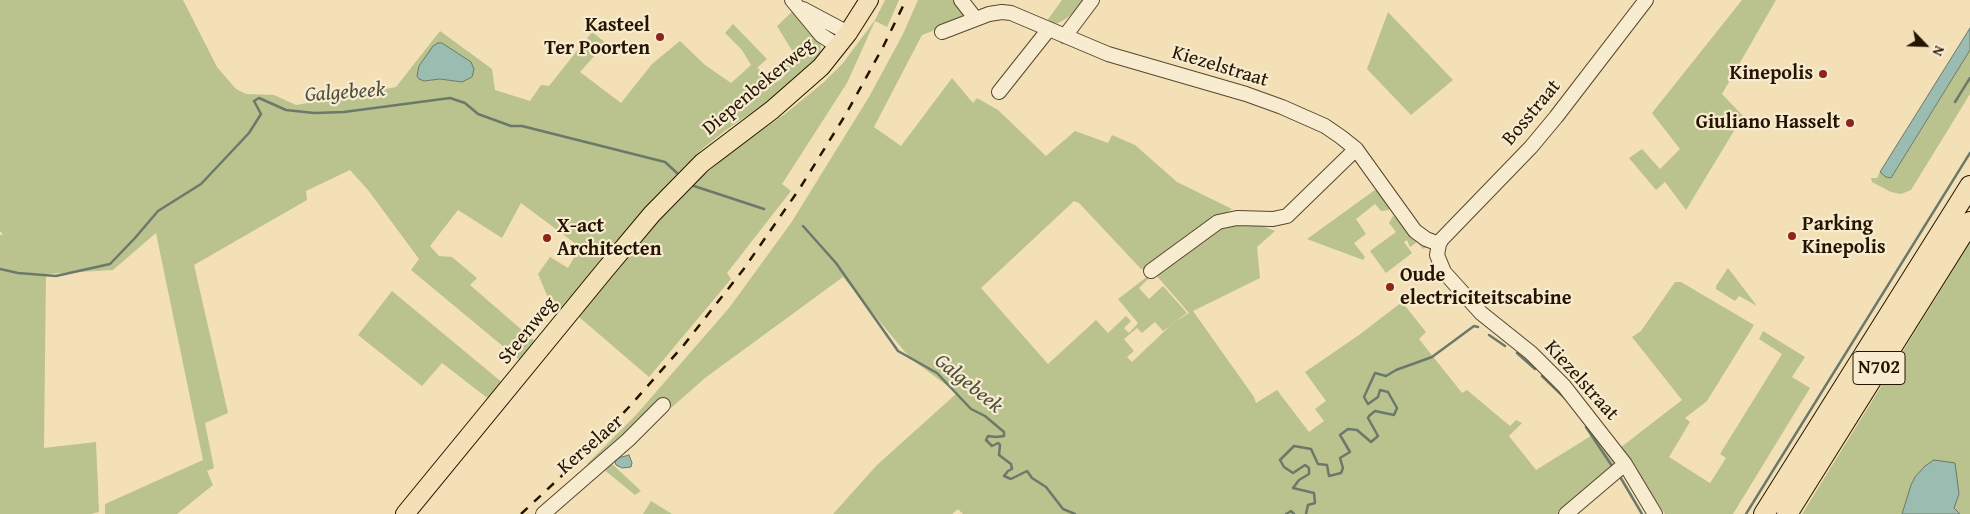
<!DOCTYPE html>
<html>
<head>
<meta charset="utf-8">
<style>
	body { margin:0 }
	#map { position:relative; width:1970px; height:514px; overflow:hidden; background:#f3e0b7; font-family:"Gentium Book Plus",serif }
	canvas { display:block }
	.north { position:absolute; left:1900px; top:20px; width:50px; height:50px; -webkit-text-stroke:4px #f7ebd0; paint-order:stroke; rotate:114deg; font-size:14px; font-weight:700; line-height:20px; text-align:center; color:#251400 }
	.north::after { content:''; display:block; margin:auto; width:18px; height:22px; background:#251400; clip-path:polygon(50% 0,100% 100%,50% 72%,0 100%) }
</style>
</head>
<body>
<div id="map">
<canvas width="1970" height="514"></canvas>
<div class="north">N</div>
</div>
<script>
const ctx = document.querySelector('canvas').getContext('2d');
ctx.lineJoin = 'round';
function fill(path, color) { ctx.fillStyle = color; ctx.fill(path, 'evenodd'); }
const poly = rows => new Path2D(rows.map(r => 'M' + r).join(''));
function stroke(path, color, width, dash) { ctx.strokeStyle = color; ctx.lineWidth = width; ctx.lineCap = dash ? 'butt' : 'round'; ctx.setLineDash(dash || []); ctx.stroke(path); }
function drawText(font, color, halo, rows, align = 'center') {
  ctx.font = font + ' "Gentium Book Plus",serif'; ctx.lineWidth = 4.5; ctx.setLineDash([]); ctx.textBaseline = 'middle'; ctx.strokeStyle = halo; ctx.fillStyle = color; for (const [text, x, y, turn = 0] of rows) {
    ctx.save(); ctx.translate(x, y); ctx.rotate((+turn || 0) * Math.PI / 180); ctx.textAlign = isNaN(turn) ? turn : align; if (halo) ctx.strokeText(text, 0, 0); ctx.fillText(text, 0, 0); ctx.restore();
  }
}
fill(poly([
	[0,0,183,0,217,67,236,89,246,94,274,95,296,105,396,87,440,31,492,69,495,90,530,101,541,85,549,86,592,32,606,43,580,72,621,103,652,64,680,41,705,65,731,83,751,65,742,50,725,33,733,24,767,59,757,68,779,81,785,75,780,67,794,54,777,26,794,10,816,36,821,46,820,53,808,69,788,88,726,130,701,150,557,319,538,274,550,257,568,268,580,247,521,203,502,238,458,210,430,246,439,256,452,257,477,278,470,285,537,343,522,362,411,270,419,259,368,190,350,170,306,191,307,200,194,265,228,413,205,423,214,468,207,471,213,485,177,514,105,514,105,504,203,460,156,233,113,270,46,274,44,448,96,442,99,512,91,514,0,514,0,235,3,235,0,231],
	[441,42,462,82,440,79,424,81],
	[885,0,899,0,887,27,875,21,847,83,782,184,791,191,727,273,731,279,649,377,579,317,611,275,679,196,735,149,785,114,824,82,843,63,875,20],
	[918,0,957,0,965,15,961,20,922,35,874,127,901,146,952,78,973,103,977,98,998,110,1046,156,1075,131,1108,143,1112,135,1135,145,1177,182,1232,209,1148,267,1147,270,1141,269,1079,203,1074,201,981,288,1048,364,1096,320,1108,333,1126,316,1131,321,1124,328,1129,333,1138,323,1118,299,1152,273,1153,274,1139,288,1149,299,1163,286,1187,313,1163,331,1155,322,1142,333,1137,328,1124,339,1134,351,1127,357,1132,362,1172,324,1189,313,1155,274,1219,227,1255,223,1275,231,1257,247,1260,278,1193,311,1254,397,1256,403,1277,390,1309,432,1324,421,1315,409,1326,401,1305,372,1359,335,1402,302,1426,332,1419,339,1462,393,1467,390,1510,426,1516,420,1522,423,1509,436,1536,470,1594,434,1618,465,1561,514,963,514,958,509,952,514,833,514,877,465,957,393,910,358,843,277,705,378,671,408,664,401,592,468,587,464,636,415,729,308,791,223,869,97,903,34],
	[1062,0,1085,0,1078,9,1064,20,1056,24,1046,22],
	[1742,0,1776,0,1722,94,1743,116,1686,210,1665,182,1656,190,1629,158,1642,149,1660,169,1680,149,1652,113],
	[1388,12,1453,80,1411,115,1367,69],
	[1970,50,1970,94,1911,190,1901,194,1891,192,1872,182,1871,178,1877,178,1880,172,1891,178],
	[1379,187,1379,193,1383,198,1385,196,1390,203,1389,210,1381,211,1375,204,1356,219,1366,234,1354,243,1365,257,1363,260,1307,239],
	[1393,216,1400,218,1431,245,1423,249,1417,242,1410,247,1407,240,1404,242,1412,253,1386,273,1370,251,1396,232,1389,223],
	[1970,243,1970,514,1802,514],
	[1728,268,1757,306,1739,296,1735,301,1716,289,1716,286],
	[1675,282,1681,282,1754,325,1707,401,1685,418,1690,422,1669,457,1710,483,1726,458,1720,454,1782,354,1759,339,1763,331,1805,357,1792,377,1810,388,1733,514,1665,514,1620,448,1682,400,1632,337,1641,331],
	[392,291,504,384,490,400,442,363,422,386,358,335],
	[609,461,641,491,635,495,602,468],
	[651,501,672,514,643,514]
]), '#bac28e');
const water = poly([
	[1970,28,1970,50,1891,178,1886,177,1880,172,1970,28],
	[438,43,442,43,471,62,474,69,472,77,462,82,440,79,424,81,419,79,417,76,419,66,433,46,438,43],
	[629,455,632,463,631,467,622,468,616,465,615,462,618,458,629,455],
	[1934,460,1955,463,1959,494,1954,508,1960,514,1902,514,1911,485,1915,477,1925,466,1934,460]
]);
fill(water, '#9bbdb1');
stroke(water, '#6c796a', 1);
stroke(poly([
	[1955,102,1970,78],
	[694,186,764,209],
	[803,226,836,263,898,351,937,373,971,409,985,416,1004,432,1004,436,996,437,988,436,986,440,992,446,998,443,1000,445,999,455,1011,464,1012,469,1008,471,1004,476,1011,479,1027,471,1032,478,1046,487,1063,509,1075,514],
	[0,269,18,273,56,276,110,264,135,238,158,211,201,184,249,133,261,114,254,101,259,98,286,110,314,113,344,112,450,98,465,103,478,114,511,126,522,126,665,162,677,173],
	[1489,335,1505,346],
	[1517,353,1535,369],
	[1542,376,1568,401],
	[1586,427,1612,466],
	[1619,475,1642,514],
	[1286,514,1291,511,1294,514],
	[1306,514,1308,505,1315,503,1314,493,1293,488,1299,480,1309,474,1309,468,1305,465,1293,473,1284,467,1280,460,1294,446,1311,449,1318,464,1327,465,1329,476,1341,473,1343,468,1340,458,1350,452,1340,435,1348,429,1357,430,1371,442,1378,436,1368,418,1369,416,1375,411,1394,415,1397,408,1388,392,1380,390,1378,397,1368,404,1364,397,1375,373,1386,376,1396,370,1432,357,1474,326,1478,327],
	[1746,514,1970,153]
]), '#6c796a', 2.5);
const minor = poly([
	[792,0,821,35,838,46],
	[961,0,975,18],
	[1646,0,1556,117,1531,147,1442,239,1439,244,1437,255,1444,272,1481,313,1531,353,1564,386,1625,464,1655,514],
	[803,9,848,33],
	[942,32,989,14,1002,12,1011,13,1108,54,1246,94,1282,107,1325,126,1341,137,1356,149,1415,231,1426,239,1439,244],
	[1065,36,1092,0],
	[999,92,1049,29],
	[1151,271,1218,222,1237,218,1273,219,1287,216,1356,149],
	[543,514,628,440,663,405],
	[1566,514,1625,464]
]);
const major = poly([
	[405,514,605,270,652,214,702,163,772,110,821,67,848,33,869,0]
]);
const highway = poly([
	[1764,514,1970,186],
	[1787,514,1970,222]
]);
stroke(minor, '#58472e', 16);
stroke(major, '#251400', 20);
stroke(highway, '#251400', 22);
stroke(minor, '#f7ebd0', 14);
stroke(major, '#f3e0b7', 18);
stroke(highway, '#f3e0b7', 20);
stroke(poly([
	[521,514,583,456,629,407,683,346,743,270,800,188,846,114,883,47,906,0]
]), '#251400', 2.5, [9, 9]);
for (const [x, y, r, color] of [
	[660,37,5,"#8f2418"],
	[1823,74,5,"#8f2418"],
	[1850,123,5,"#8f2418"],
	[1792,236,5,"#8f2418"],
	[547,238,5,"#8f2418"],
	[1390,287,5,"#8f2418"]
]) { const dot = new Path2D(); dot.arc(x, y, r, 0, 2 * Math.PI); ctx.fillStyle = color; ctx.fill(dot); stroke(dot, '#f7ebd0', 2); }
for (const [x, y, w] of [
	[1879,368,52]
]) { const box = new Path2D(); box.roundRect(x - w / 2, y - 16.5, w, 33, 4); ctx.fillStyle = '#f7ebd0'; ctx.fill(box); stroke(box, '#251400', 1); }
drawText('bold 19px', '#251400', null, [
	["N702",1879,368]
]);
drawText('bold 20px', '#251400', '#f7ebd0', [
	["Kasteel",650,26],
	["Ter Poorten",650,49],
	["Kinepolis",1813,74],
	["Giuliano Hasselt",1840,123],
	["Parking",1802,225,"left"],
	["Kinepolis",1802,248,"left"],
	["X-act",557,227,"left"],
	["Architecten",557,250,"left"],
	["Oude",1400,276,"left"],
	["electriciteitscabine",1400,299,"left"]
], 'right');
drawText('20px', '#251400', '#f7ebd0', [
	["Kiezelstraat",1220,67,17],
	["Diepenbekerweg",759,87,-40],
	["Bosstraat",1532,113,-50],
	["Steenweg",528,331,-51],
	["Kiezelstraat",1581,381,48],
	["Kerselaer",591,445,-41]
]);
drawText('italic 21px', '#4e4f3e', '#f7ebd0', [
	["Galgebeek",345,93,-4],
	["Galgebeek",968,384,39]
]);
</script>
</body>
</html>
